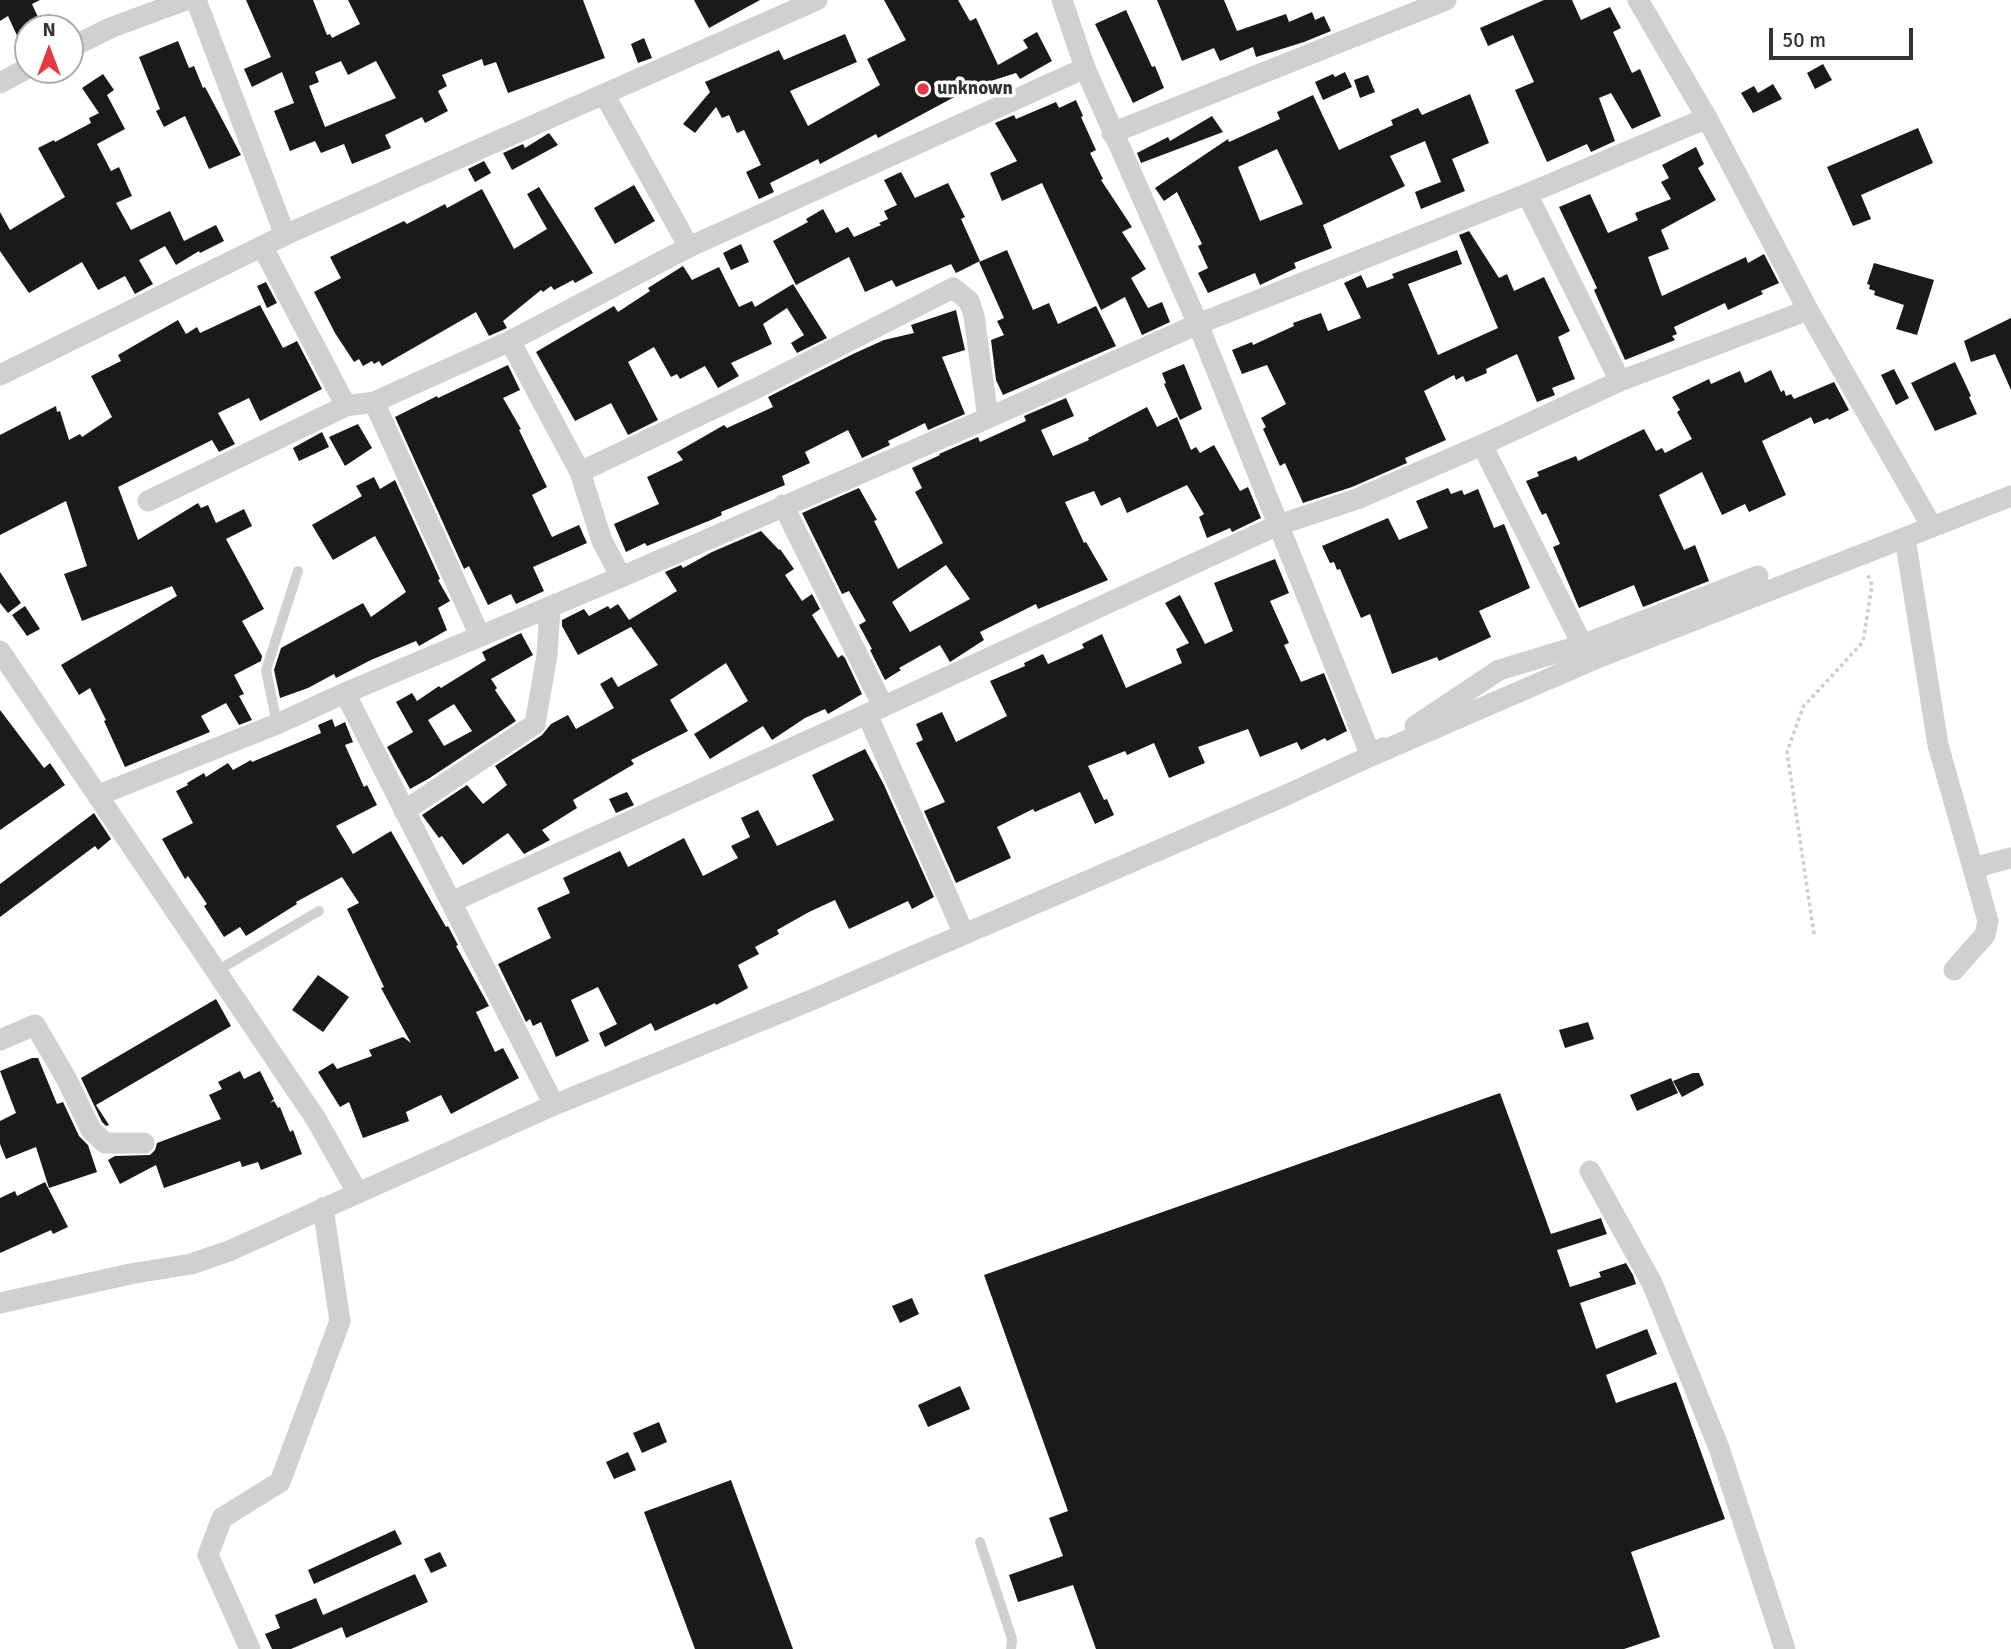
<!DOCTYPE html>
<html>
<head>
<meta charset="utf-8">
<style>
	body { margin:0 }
	#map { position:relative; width:2011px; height:1649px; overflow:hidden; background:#fff; font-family:Signika,sans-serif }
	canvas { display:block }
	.north { position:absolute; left:14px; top:14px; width:70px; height:70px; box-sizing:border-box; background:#fff; border:2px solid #adadad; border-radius:50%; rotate:0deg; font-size:19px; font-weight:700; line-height:28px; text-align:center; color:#333 }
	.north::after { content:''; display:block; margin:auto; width:24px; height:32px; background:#e63946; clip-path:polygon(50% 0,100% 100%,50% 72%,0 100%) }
	.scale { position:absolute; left:1769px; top:28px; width:144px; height:32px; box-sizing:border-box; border:4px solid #333; border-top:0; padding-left:9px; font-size:21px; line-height:24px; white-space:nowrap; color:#333; -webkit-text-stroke:5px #fff; paint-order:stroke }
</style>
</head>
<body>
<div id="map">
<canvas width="2011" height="1649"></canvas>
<div class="north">N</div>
<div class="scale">50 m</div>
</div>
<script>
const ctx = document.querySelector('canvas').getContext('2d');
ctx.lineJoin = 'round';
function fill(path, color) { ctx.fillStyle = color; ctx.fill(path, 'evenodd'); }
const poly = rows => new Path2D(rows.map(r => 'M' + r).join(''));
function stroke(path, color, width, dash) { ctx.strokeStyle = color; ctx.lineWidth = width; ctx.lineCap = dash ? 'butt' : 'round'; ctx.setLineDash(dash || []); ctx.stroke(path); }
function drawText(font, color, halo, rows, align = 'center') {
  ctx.font = font + ' Signika,sans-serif'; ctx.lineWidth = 7; ctx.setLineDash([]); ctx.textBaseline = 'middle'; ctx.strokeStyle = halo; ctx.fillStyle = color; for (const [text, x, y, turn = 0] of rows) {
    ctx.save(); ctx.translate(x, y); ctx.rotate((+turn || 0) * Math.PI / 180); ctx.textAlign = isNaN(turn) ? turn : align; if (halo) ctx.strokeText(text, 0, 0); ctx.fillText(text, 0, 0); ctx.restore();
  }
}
fill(poly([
	[0,0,40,0,32,4,43,28,28,28,28,55,26,55,8,16,0,21],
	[246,0,313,0,327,35,330,34,332,38,360,24,348,0,583,0,605,58,508,93,496,62,484,66,482,59,442,75,447,86,438,91,448,111,425,123,422,117,385,135,391,148,352,164,344,144,321,153,315,141,290,151,274,111,294,103,282,72,252,87,244,69,271,57],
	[341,61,348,75,376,61,396,98,325,127,309,86,319,82,315,72],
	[694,0,760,0,709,28],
	[884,0,958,0,970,21,976,18,998,65,1028,48,1023,40,1037,32,1052,61,1020,79,1016,73,959,91,960,94,878,138,876,134,820,164,818,159,770,183,774,192,759,199,746,172,761,165,744,130,737,133,729,115,722,118,716,107,695,133,683,124,710,92,705,82,779,50,784,60,845,34,857,62,790,91,808,126,880,85,867,59,906,40],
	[1157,0,1224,0,1237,31,1286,14,1289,22,1312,12,1315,20,1324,16,1331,31,1304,42,1256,57,1253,47,1220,61,1214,48,1182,61],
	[1544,0,1572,0,1581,20,1610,7,1621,28,1613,32,1632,73,1640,69,1661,116,1632,129,1611,93,1599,98,1615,141,1591,152,1587,144,1547,162,1515,90,1534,82,1513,35,1488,46,1480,28],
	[1126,10,1152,67,1155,66,1164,88,1133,103,1095,24],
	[644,38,652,58,638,63,631,44],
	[178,41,189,68,194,66,203,88,205,87,241,155,209,169,185,116,164,127,156,111,160,109,139,57],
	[1823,64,1832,80,1815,89,1807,73],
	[1345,72,1352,87,1323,100,1315,82,1333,74,1335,77],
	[103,74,114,90,107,95,125,129,97,144,111,171,119,167,132,196,116,203,131,230,170,211,184,241,216,225,224,241,200,253,199,251,176,265,165,246,139,260,153,284,135,294,125,276,98,290,82,262,29,293,0,251,0,212,10,230,65,197,38,148,54,140,55,142,91,123,89,118,99,113,82,88],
	[1368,75,1375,92,1360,98,1354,80],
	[1773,84,1782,99,1753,113,1741,93,1754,86,1758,93],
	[1470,94,1489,143,1452,159,1465,191,1421,209,1415,192,1441,182,1425,141,1390,156,1405,186,1323,225,1332,248,1294,263,1296,268,1260,285,1255,273,1208,293,1198,273,1208,268,1198,246,1202,244,1177,192,1164,201,1155,188,1228,139,1229,142,1280,119,1277,112,1313,95,1339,150,1393,125,1391,120,1418,108,1422,115],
	[1277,149,1303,204,1260,221,1238,167],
	[1076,100,1083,116,1081,117,1096,150,1090,153,1103,179,1101,180,1132,227,1122,232,1146,269,1131,278,1148,308,1162,302,1170,322,1142,335,1125,297,1101,310,1042,183,1002,201,990,173,1017,161,995,123,1014,115,1016,119,1056,102,1059,108],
	[1212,116,1223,132,1141,163,1137,153,1168,137,1170,141],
	[1918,128,1933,163,1861,195,1871,219,1853,226,1827,167],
	[549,133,558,145,512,170,503,153,523,144,525,148],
	[1696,147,1704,164,1698,168,1716,200,1661,230,1669,249,1648,257,1662,296,1746,257,1748,263,1764,254,1779,283,1761,291,1763,294,1728,310,1725,303,1674,327,1677,334,1672,336,1675,340,1625,360,1594,290,1597,288,1559,207,1590,194,1608,233,1638,220,1635,213,1671,199,1661,182,1669,178,1662,165],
	[484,161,491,173,475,182,468,169],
	[901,172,915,198,948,183,965,217,961,219,980,261,956,273,951,264,896,287,892,280,865,292,849,257,796,285,773,241,808,222,806,219,823,209,836,233,848,227,854,237,881,225,879,223,888,219,884,211,897,205,884,180],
	[634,185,655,221,615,244,594,208],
	[539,187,593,273,575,283,573,280,554,290,551,286,543,292,541,290,503,321,507,328,489,336,476,312,382,366,379,361,374,364,372,361,363,366,359,359,354,362,335,333,314,292,341,278,330,257,404,221,407,224,445,204,447,208,482,189,514,249,547,229,527,194],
	[1469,231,1499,278,1507,274,1514,291,1544,277,1570,331,1558,337,1575,379,1552,388,1555,395,1537,402,1517,354,1486,369,1487,373,1466,382,1463,376,1456,380,1454,375,1424,391,1446,440,1405,458,1407,463,1352,487,1303,503,1285,463,1280,466,1263,429,1266,427,1261,418,1286,404,1267,365,1242,374,1232,350,1252,342,1253,345,1294,326,1293,323,1321,313,1328,331,1361,318,1344,283,1361,275,1367,288,1394,278,1392,274,1457,250,1462,264,1408,284,1438,355,1498,328,1459,235],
	[741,244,749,262,731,270,723,253],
	[1007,250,1033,310,1049,303,1058,324,1096,306,1116,346,1003,395,996,380,991,340,1004,335,997,321,1004,318,979,262],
	[1874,263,1934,280,1917,335,1896,329,1904,305,1874,295,1875,291,1869,289,1870,285,1867,284],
	[683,266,692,280,719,267,739,307,752,301,755,307,793,284,827,338,797,353,791,343,804,335,787,308,763,324,772,344,731,363,739,376,718,388,705,366,680,379,677,374,671,377,654,347,628,362,658,420,628,435,611,403,575,421,536,352,614,306,618,312,650,291,648,288],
	[266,282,277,303,267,308,257,286],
	[260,305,283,348,297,341,322,389,260,421,249,398,218,413,235,444,219,452,212,440,118,487,138,540,198,503,201,508,208,505,216,523,244,509,252,526,226,539,264,609,242,621,262,656,261,661,234,675,244,694,239,696,252,720,239,725,226,703,201,716,210,732,125,767,104,721,106,720,90,688,79,695,61,665,177,596,172,586,82,621,64,574,87,566,66,501,0,535,0,435,56,406,57,412,60,411,69,440,80,434,82,437,112,417,91,376,121,361,118,355,178,320,186,334,197,327,200,333],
	[956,310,965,350,942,357,965,414,928,430,925,423,888,441,890,445,862,458,848,430,805,452,810,463,782,476,785,485,721,512,722,515,711,520,647,546,645,543,626,552,614,524,659,504,647,477,683,460,677,452,724,425,727,428,773,407,768,397,853,354,884,340,914,333,911,325],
	[2011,318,2011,390,1995,354,1971,362,1964,341],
	[1955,362,1971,396,1969,397,1977,414,1935,431,1911,383],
	[1184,364,1202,409,1180,420,1164,384,1166,383,1162,373],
	[508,365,520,390,503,398,521,429,519,430,547,487,532,495,552,537,579,525,587,543,533,567,544,591,516,604,511,594,488,605,469,566,464,569,395,417,437,396,438,398],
	[1894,369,1909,398,1896,405,1881,375],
	[1771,370,1781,392,1784,390,1786,396,1791,394,1794,399,1834,382,1849,410,1829,420,1828,418,1814,424,1811,417,1762,441,1786,495,1749,512,1745,504,1722,515,1702,472,1659,495,1684,550,1695,545,1709,581,1643,607,1634,585,1579,608,1553,547,1560,544,1546,513,1542,515,1526,481,1539,476,1537,472,1576,456,1578,461,1644,429,1656,451,1662,448,1665,453,1692,439,1677,412,1680,410,1672,397,1709,379,1711,384,1740,371,1745,383],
	[1066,398,1074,416,1041,430,1053,456,1089,440,1088,438,1147,407,1157,427,1177,417,1191,450,1196,447,1200,453,1214,445,1240,491,1248,487,1261,518,1232,532,1230,528,1207,538,1199,517,1204,514,1187,485,1127,513,1120,497,1101,506,1094,491,1065,502,1084,543,1086,542,1108,580,1038,609,1036,604,980,632,984,640,950,662,940,645,899,668,901,670,885,680,870,650,872,649,859,625,866,621,849,591,842,594,802,513,859,488,877,520,874,521,898,569,943,543,915,492,922,488,912,468,940,455,939,454,978,437,980,442,1026,421,1024,416],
	[946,565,970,599,910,632,892,602],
	[358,424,372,448,345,466,329,437],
	[322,432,329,447,299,461,293,448],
	[374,477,380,489,395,480,440,579,438,580,450,601,438,608,447,630,419,646,416,641,371,660,336,678,334,674,308,688,280,698,274,670,281,648,363,603,371,617,406,592,375,536,333,560,312,525,362,496,356,486],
	[1448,488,1451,494,1462,490,1464,495,1478,489,1494,528,1504,524,1530,588,1479,611,1491,637,1439,661,1437,657,1392,674,1370,614,1361,618,1340,569,1337,570,1334,562,1330,563,1322,546,1388,518,1399,540,1428,528,1416,501],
	[761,531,779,550,780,549,794,569,785,575,802,601,812,594,820,609,812,615,838,658,842,655,845,658,862,694,828,714,825,709,805,718,772,740,763,726,710,759,694,734,748,701,726,663,670,700,688,731,631,760,634,764,573,800,577,808,542,830,550,840,524,854,508,833,463,865,442,836,439,838,422,815,467,785,483,804,507,785,495,766,542,735,551,724,568,715,576,729,614,708,600,684,612,677,618,687,658,665,631,627,578,655,562,626,562,620,584,609,589,616,608,606,610,609,618,604,629,620,677,591,665,572,681,565,683,568,712,552],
	[1275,559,1289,593,1270,601,1289,643,1284,645,1301,682,1324,673,1347,731,1327,741,1325,738,1301,750,1297,742,1260,757,1248,729,1198,747,1205,763,1169,778,1154,743,1127,755,1125,751,1088,766,1104,800,1107,799,1114,815,1095,824,1080,792,1035,812,1033,809,997,827,1011,858,956,883,924,811,945,802,916,743,923,740,916,724,942,712,956,742,1007,716,990,681,1025,666,1024,663,1043,654,1048,664,1084,648,1082,644,1102,634,1126,688,1182,663,1176,649,1189,643,1165,603,1180,595,1205,644,1233,631,1214,583],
	[0,572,21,603,8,613,0,603],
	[25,606,40,629,27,636,12,615],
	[521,633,533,655,491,679,497,688,495,690,516,721,428,779,410,789,387,747,413,732,396,702,412,693,417,701,439,686,441,688,486,660,482,652],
	[454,704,472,731,444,746,428,720],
	[0,710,44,768,50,763,65,785,0,830],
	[332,719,335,727,345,722,353,742,345,745,364,787,367,785,377,805,336,826,353,854,391,831,446,927,448,926,458,945,456,946,489,1006,476,1012,495,1052,503,1048,519,1078,451,1114,441,1095,406,1112,409,1121,363,1138,349,1102,340,1107,318,1072,333,1063,337,1069,372,1056,369,1050,403,1037,411,1043,381,988,384,987,347,909,359,903,342,877,296,902,297,904,246,936,240,927,224,937,204,906,207,904,188,876,185,879,162,839,193,823,176,791,188,785,187,783,204,773,206,777,228,763,233,770,251,760,252,762,321,733,318,725],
	[865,749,884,785,934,897,912,909,908,901,849,929,835,900,809,912,777,930,779,934,755,947,759,954,738,965,748,988,716,1005,715,1003,655,1031,651,1023,605,1047,599,1033,617,1024,598,987,571,1000,589,1041,556,1057,541,1022,533,1026,530,1019,526,1022,498,964,551,938,537,908,570,893,563,878,620,851,628,867,684,838,703,876,738,858,731,846,750,837,741,818,758,810,777,846,834,820,812,775],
	[627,792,634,805,616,813,609,799],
	[94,813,111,839,98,850,95,846,0,917,0,884],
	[318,975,349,997,323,1032,292,1010],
	[216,999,231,1026,96,1105,109,1125,106,1126,102,1122,81,1078],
	[1588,1022,1594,1039,1565,1048,1559,1030],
	[32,1058,38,1058,57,1104,63,1102,79,1136,88,1145,97,1172,49,1188,36,1147,6,1159,0,1144,0,1121,16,1113,0,1071],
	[240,1071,244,1079,260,1071,274,1099,270,1103,274,1101,278,1108,280,1107,290,1132,293,1130,302,1154,261,1170,258,1162,242,1167,240,1161,164,1188,156,1165,120,1184,108,1160,115,1156,150,1155,155,1150,157,1143,221,1119,209,1095,222,1089,218,1082],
	[1693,1073,1699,1073,1704,1085,1682,1097,1673,1081],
	[1671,1078,1678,1093,1637,1111,1630,1095],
	[1500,1093,1551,1234,1601,1218,1602,1221,1607,1234,1557,1250,1570,1287,1601,1277,1599,1272,1626,1263,1633,1275,1636,1284,1580,1303,1596,1349,1647,1329,1657,1354,1606,1375,1616,1403,1676,1382,1725,1519,1631,1552,1660,1637,1624,1649,1096,1649,1073,1585,1018,1602,1009,1575,1063,1556,1049,1518,1068,1511,984,1275],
	[45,1182,68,1227,53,1234,51,1230,0,1253,0,1198,15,1191,17,1196],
	[912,1298,919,1314,900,1323,892,1306],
	[960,1386,970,1409,928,1427,918,1405],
	[659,1422,667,1442,642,1453,633,1433],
	[628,1452,636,1470,614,1479,606,1462],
	[731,1480,793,1649,695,1649,644,1512],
	[395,1530,402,1544,314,1584,308,1570],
	[440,1552,447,1566,431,1573,424,1559],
	[415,1574,428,1602,346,1638,342,1627,291,1649,272,1649,265,1634,280,1628,275,1615,316,1598,323,1615]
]), '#1a1a1a');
stroke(poly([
	[1814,934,1787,752,1803,707,1863,642,1872,585,1867,573]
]), '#cdcdcd', 3.5, [3.5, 3.5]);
stroke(poly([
	[277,724,266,670,298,571],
	[215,972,319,911],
	[980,1542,1012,1639,1011,1649]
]), '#d0d0d0', 10);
stroke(poly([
	[196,0,285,235],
	[1062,0,1085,68,1198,324,1371,756,1383,748],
	[1638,0,1707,118,1808,310,1931,525],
	[70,48,110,28,186,0],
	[0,83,28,68],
	[604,94,689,247],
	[1112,133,1446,0],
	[1527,194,1620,381],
	[262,246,346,406],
	[510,341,580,472],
	[0,375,285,235,817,0],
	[374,402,480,636],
	[1482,445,1588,656],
	[148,501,346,406,374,402,510,341,689,247,1085,68],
	[783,505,883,706],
	[1905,538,1938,745,1988,921,1985,935,1954,970],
	[621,577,602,541,580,472,757,388,953,288,969,301,974,316,988,418],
	[0,651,316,1119,357,1192],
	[345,693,554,1105],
	[867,714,964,934],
	[1415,726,1499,670,1582,645,1758,576],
	[99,795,277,724,345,693,621,577,988,418,1198,324,1527,194,1707,118],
	[404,811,535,724,547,655,550,607],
	[1973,868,2011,858],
	[451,902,867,714,1278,525,1357,499,1482,445,1620,381,1808,310],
	[0,1040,35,1025,66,1078,91,1130,105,1143,144,1143],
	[1590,1171,1652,1283,1719,1448,1785,1649],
	[0,1303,130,1274,191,1264,229,1251,554,1105,814,999,1282,797,1371,756,1590,661,2011,496],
	[250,1649,208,1555,222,1518,280,1482,340,1321,323,1208]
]), '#d0d0d0', 21);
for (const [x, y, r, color] of [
	[923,89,7,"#e63946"]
]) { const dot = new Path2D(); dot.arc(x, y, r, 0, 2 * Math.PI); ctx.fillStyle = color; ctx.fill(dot); stroke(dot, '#fff', 2.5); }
drawText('bold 19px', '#333', '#fff', [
	["unknown",937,89]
], 'left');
</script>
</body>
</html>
